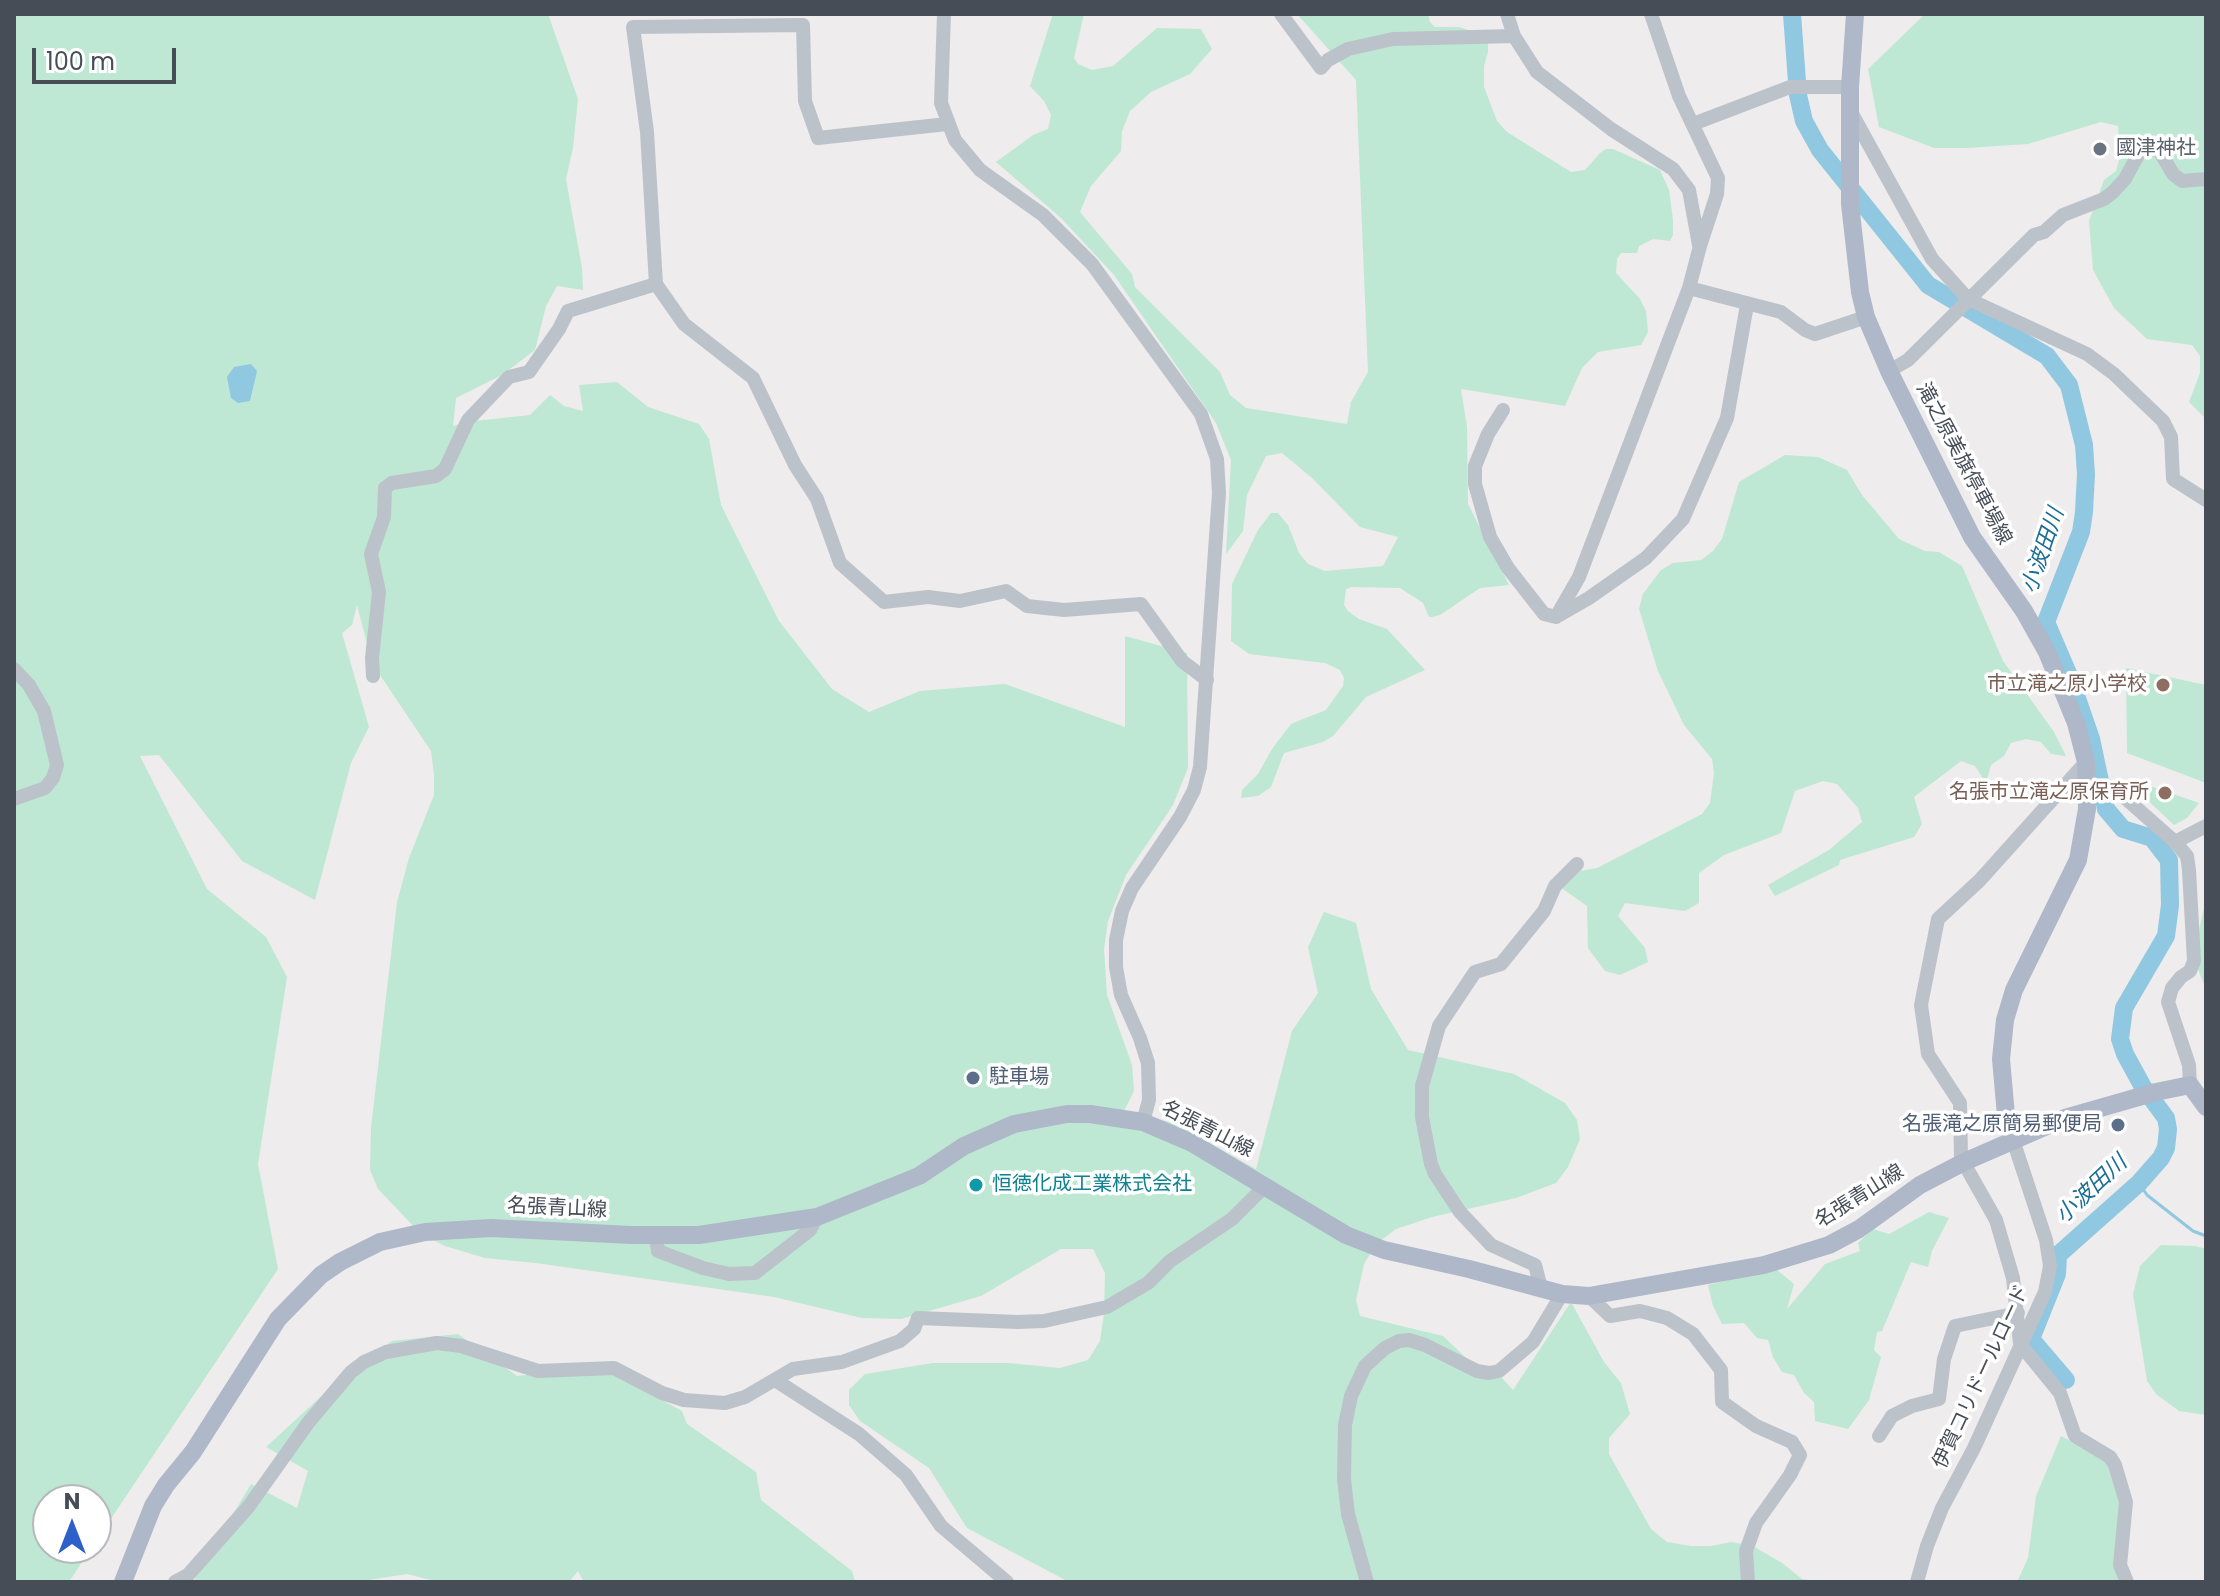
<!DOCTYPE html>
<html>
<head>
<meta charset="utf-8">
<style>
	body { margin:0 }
	#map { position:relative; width:2220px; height:1596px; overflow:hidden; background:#eeecec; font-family:Poppins,sans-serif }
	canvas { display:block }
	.frame { position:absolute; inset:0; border:16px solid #464d57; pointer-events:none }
	.north { position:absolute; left:32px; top:1484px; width:80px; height:80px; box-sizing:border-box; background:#fff; border:2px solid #b5b8bc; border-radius:50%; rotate:0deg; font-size:22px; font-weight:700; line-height:32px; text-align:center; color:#464d57 }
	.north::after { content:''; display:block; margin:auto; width:28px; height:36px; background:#2d60c8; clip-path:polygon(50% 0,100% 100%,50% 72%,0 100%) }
	.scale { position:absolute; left:32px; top:48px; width:144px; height:36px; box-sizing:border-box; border:4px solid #464d57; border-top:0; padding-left:10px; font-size:24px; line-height:28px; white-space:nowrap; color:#464d57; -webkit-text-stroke:6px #fff; paint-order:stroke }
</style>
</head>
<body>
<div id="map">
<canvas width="2220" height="1596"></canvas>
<div class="frame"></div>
<div class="north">N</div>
<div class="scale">100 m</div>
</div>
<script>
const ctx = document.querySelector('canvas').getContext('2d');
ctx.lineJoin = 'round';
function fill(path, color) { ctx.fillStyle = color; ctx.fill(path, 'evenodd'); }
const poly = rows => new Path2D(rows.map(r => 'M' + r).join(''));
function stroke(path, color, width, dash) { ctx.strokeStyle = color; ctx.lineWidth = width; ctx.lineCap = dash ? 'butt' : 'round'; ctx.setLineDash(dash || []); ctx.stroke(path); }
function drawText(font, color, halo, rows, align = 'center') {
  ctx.font = font + ' Poppins,"Noto Sans JP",sans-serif'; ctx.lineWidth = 7; ctx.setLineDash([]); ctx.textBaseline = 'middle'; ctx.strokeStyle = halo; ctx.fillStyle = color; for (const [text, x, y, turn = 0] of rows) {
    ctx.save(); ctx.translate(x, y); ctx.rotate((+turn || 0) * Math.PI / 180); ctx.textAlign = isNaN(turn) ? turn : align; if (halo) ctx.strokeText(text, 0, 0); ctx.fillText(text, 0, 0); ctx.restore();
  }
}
fill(poly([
	[14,14,548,14,578,99,573,148,566,179,582,268,583,290,557,286,546,306,535,350,502,375,456,398,453,426,466,422,530,415,550,395,564,406,583,411,579,385,617,382,648,407,699,424,709,439,721,505,779,621,832,689,869,712,920,691,1005,684,1125,727,1125,636,1187,653,1188,768,1173,805,1126,875,1108,921,1104,949,1107,995,1132,1065,1134,1091,1124,1111,1174,1123,1256,1169,1292,1031,1318,993,1308,947,1324,912,1356,923,1371,989,1408,1050,1514,1074,1565,1103,1577,1120,1580,1139,1568,1167,1556,1183,1516,1198,1432,1217,1396,1229,1376,1244,1364,1264,1356,1300,1360,1316,1443,1336,1482,1373,1502,1378,1513,1390,1571,1302,1604,1362,1621,1383,1630,1414,1609,1438,1609,1454,1651,1529,1667,1542,1691,1546,1711,1546,1731,1542,1753,1546,1782,1563,1802,1579,1827,1582,1069,1582,967,1528,929,1468,860,1421,849,1405,849,1390,865,1374,933,1363,1008,1363,1060,1368,1088,1360,1100,1341,1104,1313,1105,1273,1093,1249,1061,1249,981,1296,901,1319,862,1318,774,1297,536,1263,485,1258,445,1246,421,1234,378,1189,370,1170,371,1128,397,902,409,858,434,795,434,775,431,751,372,663,357,605,352,625,342,633,369,727,351,763,315,900,242,861,159,755,140,756,207,889,266,937,287,977,258,1164,278,1269,96,1541,96,1500,48,1500,48,1548,91,1548,69,1582,14,1582],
	[1053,14,1084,14,1074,58,1078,64,1092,70,1113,66,1157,28,1201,29,1212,49,1190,74,1151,92,1130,111,1122,131,1121,151,1091,186,1080,212,1132,274,1135,287,1220,372,1230,395,1246,408,1347,424,1351,402,1368,372,1356,80,1297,14,1428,14,1430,22,1435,27,1459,27,1488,36,1488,52,1484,66,1484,87,1497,121,1507,132,1571,172,1585,170,1600,153,1606,149,1613,149,1660,170,1669,190,1673,220,1673,235,1670,241,1653,239,1639,246,1637,253,1621,253,1617,259,1616,273,1640,299,1646,311,1648,332,1641,345,1598,352,1582,368,1565,406,1461,389,1467,427,1468,504,1509,585,1480,588,1440,615,1432,617,1429,617,1423,603,1400,588,1352,587,1346,589,1344,605,1348,611,1359,619,1387,629,1425,670,1366,697,1333,736,1323,742,1284,753,1271,787,1258,796,1241,798,1242,790,1258,774,1272,749,1291,724,1326,710,1343,686,1344,678,1340,670,1325,663,1249,654,1231,641,1232,584,1258,530,1271,513,1278,513,1288,525,1299,553,1308,564,1325,571,1383,566,1398,537,1360,527,1312,478,1282,453,1266,456,1247,495,1243,531,1226,554,1231,460,1216,423,1114,275,1061,218,996,162,1033,135,1048,129,1051,115,1044,101,1030,86],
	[1925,14,2206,14,2206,419,2189,402,2200,373,2200,356,2192,345,2147,339,2114,308,2093,270,2089,221,2104,180,2116,171,2120,157,2118,126,2101,122,2028,144,1966,148,1934,148,1879,127,1868,69],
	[1785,455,1818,457,1847,470,1862,495,1899,539,1925,551,1939,552,1962,566,2003,661,2054,732,2066,756,2051,754,2041,742,2026,739,2011,743,2004,756,1991,765,1986,783,1975,766,1961,761,1914,797,1922,824,1914,837,1840,860,1839,865,1775,896,1768,885,1829,850,1862,822,1858,808,1837,784,1823,781,1795,791,1781,833,1724,855,1699,873,1699,903,1685,911,1625,903,1618,916,1645,948,1648,962,1620,975,1605,971,1588,948,1587,906,1560,887,1568,873,1597,868,1702,814,1710,803,1714,773,1712,759,1684,725,1658,671,1639,609,1643,594,1661,570,1673,563,1701,560,1713,551,1722,539,1739,482],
	[2126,668,2206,685,2206,783,2127,753],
	[2144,784,2199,803,2187,818,2174,825,2142,795],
	[2206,899,2206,989,2193,957],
	[1929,1212,1949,1218,1932,1251,1928,1267,1911,1262,1882,1331,1877,1332,1874,1350,1881,1357,1869,1400,1848,1429,1815,1421,1814,1402,1804,1393,1794,1375,1782,1372,1773,1357,1768,1340,1757,1338,1744,1323,1722,1324,1713,1306,1708,1285,1775,1268,1794,1284,1787,1309,1825,1264,1860,1251,1858,1243,1873,1229,1889,1234],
	[2161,1245,2195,1246,2206,1249,2206,1415,2179,1411,2156,1394,2147,1381,2133,1294,2140,1266],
	[458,1334,517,1376,600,1367,682,1411,687,1424,756,1472,761,1500,852,1571,855,1582,584,1582,578,1571,569,1582,439,1582,407,1574,356,1582,193,1582,251,1484,297,1508,308,1471,266,1447,351,1369,392,1341],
	[2061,1436,2106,1460,2121,1502,2116,1573,2120,1582,2017,1582,2028,1558,2036,1496]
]), '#bee8d3');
fill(poly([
	[251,364,257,371,250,401,238,403,231,398,227,377,234,367]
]), '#90c7e1');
stroke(poly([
	[2139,1183,2147,1195,2193,1231,2206,1236]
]), '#90c7e1', 3);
stroke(poly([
	[1792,14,1798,95,1804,121,1820,150,1928,285,2047,356,2069,385,2084,445,2086,474,2084,512,2081,532,2046,622,2070,678,2091,739,2106,809,2123,829,2152,838,2169,860,2170,905,2166,936,2124,1008,2120,1039,2125,1054,2143,1087,2166,1118,2168,1129,2166,1148,2161,1158,2139,1183,2058,1255,2057,1274,2031,1339,2066,1380]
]), '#90c7e1', 18);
stroke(poly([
	[944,14,941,103,955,140,980,170,1043,215,1092,264,1201,414,1217,459,1219,493,1200,767,1194,790,1180,817,1132,888,1122,911,1116,940,1116,967,1121,995,1140,1038,1148,1063,1149,1100,1143,1122],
	[1281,14,1321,68,1328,60,1348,49,1393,39,1514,36],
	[1507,14,1514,36,1537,72,1611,129,1673,169,1689,190,1699,245],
	[1851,112,1932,259,1951,280,1968,299,2087,354,2114,374,2163,421,2171,437,2173,479,2206,500],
	[947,124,818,138,805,101,803,25,633,27,647,132,656,284,684,324,753,378,795,465,817,499,840,563,884,602,928,597,960,601,1006,591,1027,606,1064,610,1141,604,1182,661,1207,680],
	[1693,124,1790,87,1850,87],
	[1689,288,1781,312,1805,330,1815,334,1866,317],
	[1889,371,1908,360,2034,235,2044,232,2063,215,2104,199,2113,192,2125,179,2145,142,2149,141,2156,145,2173,174,2182,181,2206,179],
	[1503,410,1488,434,1475,466,1475,484,1490,537,1508,568,1544,614,1556,617,1589,598,1646,558,1683,519,1727,418,1747,305],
	[1556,617,1579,577,1689,288,1700,246,1717,194,1718,178,1679,96,1651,14],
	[14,669,29,685,44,711,57,765,53,778,45,788,14,799],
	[373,676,372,658,379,592,371,554,384,517,385,488,392,483,436,476,445,469,468,420,509,377,529,372,559,329,568,311,656,284],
	[2086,762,1980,880,1938,919,1921,1005,1928,1054,1960,1103,1961,1158,1996,1220,2013,1278,2020,1344,2060,1393,2075,1436,2110,1457,2115,1465,2126,1502,2120,1565,2127,1582],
	[2087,785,2108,786,2115,789,2175,842],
	[2190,1085,2189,1065,2168,1002,2172,988,2181,977,2190,971,2194,961,2189,870,2187,856,2175,842,2206,826],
	[656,1236,658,1251,703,1268,729,1274,755,1273,810,1230,817,1217],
	[1541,1288,1535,1265,1491,1245,1460,1212,1435,1174,1431,1164,1422,1117,1422,1086,1439,1026,1475,972,1501,964,1544,911,1555,886,1577,864],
	[1589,1296,1610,1316,1640,1311,1667,1318,1693,1334,1721,1370,1722,1402,1756,1426,1792,1442,1800,1455,1790,1475,1756,1523,1746,1551,1748,1582],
	[775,1380,859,1434,906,1475,941,1526,1007,1582],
	[1879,1436,1892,1416,1912,1406,1939,1399,1944,1359,1955,1326,2018,1313],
	[175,1582,188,1575,249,1506,308,1423,351,1372,364,1362,386,1352,437,1343,461,1346,538,1371,614,1368,662,1393,684,1400,725,1403,745,1397,793,1369,842,1362,900,1341,914,1329,918,1318,1018,1322,1044,1321,1107,1307,1148,1283,1170,1261,1232,1219,1265,1186],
	[1367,1582,1348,1514,1344,1479,1345,1425,1351,1396,1365,1366,1385,1348,1399,1341,1409,1340,1425,1345,1477,1371,1489,1373,1499,1371,1533,1342,1562,1294],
	[1917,1582,1927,1546,1942,1508,1974,1448,2045,1292,2050,1266,2046,1240,2013,1140]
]), '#bcc2ca', 14);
stroke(poly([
	[1855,14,1850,87,1850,204,1860,292,1866,317,1889,371,1972,537,2024,611,2047,652,2076,723,2086,762,2087,809,2078,860,2014,990,2005,1020,2001,1059,2006,1115,2013,1140],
	[123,1582,153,1506,166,1485,193,1452,278,1319,321,1275,340,1262,380,1242,425,1232,491,1228,631,1235,699,1235,817,1217,919,1176,964,1146,1014,1124,1067,1114,1090,1114,1143,1122,1192,1143,1346,1235,1384,1250,1469,1269,1562,1294,1589,1296,1764,1265,1829,1245,1859,1229,1920,1185,1964,1162,2065,1118,2156,1092,2190,1085,2206,1107]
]), '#aeb8c8', 18);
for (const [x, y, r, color] of [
	[2100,149,8,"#6b7280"],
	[2163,685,8,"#8d6e63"],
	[2165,793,8,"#8d6e63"],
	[973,1078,8,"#5c6f8a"],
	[2118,1125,8,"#5c6f8a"],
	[976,1185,8,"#0f9aa8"]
]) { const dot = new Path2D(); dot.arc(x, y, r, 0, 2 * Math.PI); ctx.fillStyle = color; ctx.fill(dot); stroke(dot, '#fff', 3); }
drawText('20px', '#5b616d', '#fff', [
	["國津神社",2116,149]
], 'left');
drawText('20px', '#464d57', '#fff', [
	["滝之原美旗停車場線",1963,464,62],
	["名張青山線",1207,1130,27],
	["名張青山線",1860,1197,-32],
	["名張青山線",557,1209,3],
	["伊賀コリドールロード",1982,1377,-65]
]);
drawText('20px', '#785e54', '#fff', [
	["市立滝之原小学校",2147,685],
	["名張市立滝之原保育所",2149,793]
], 'right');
drawText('20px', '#4e5e75', '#fff', [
	["駐車場",989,1078],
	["名張滝之原簡易郵便局",2102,1125,"right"]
], 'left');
drawText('20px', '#0d838f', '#fff', [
	["恒徳化成工業株式会社",992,1185]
], 'left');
drawText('italic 22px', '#1c6e95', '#fff', [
	["小波田川",2044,551,-71],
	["小波田川",2092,1190,-43]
]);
</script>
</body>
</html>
